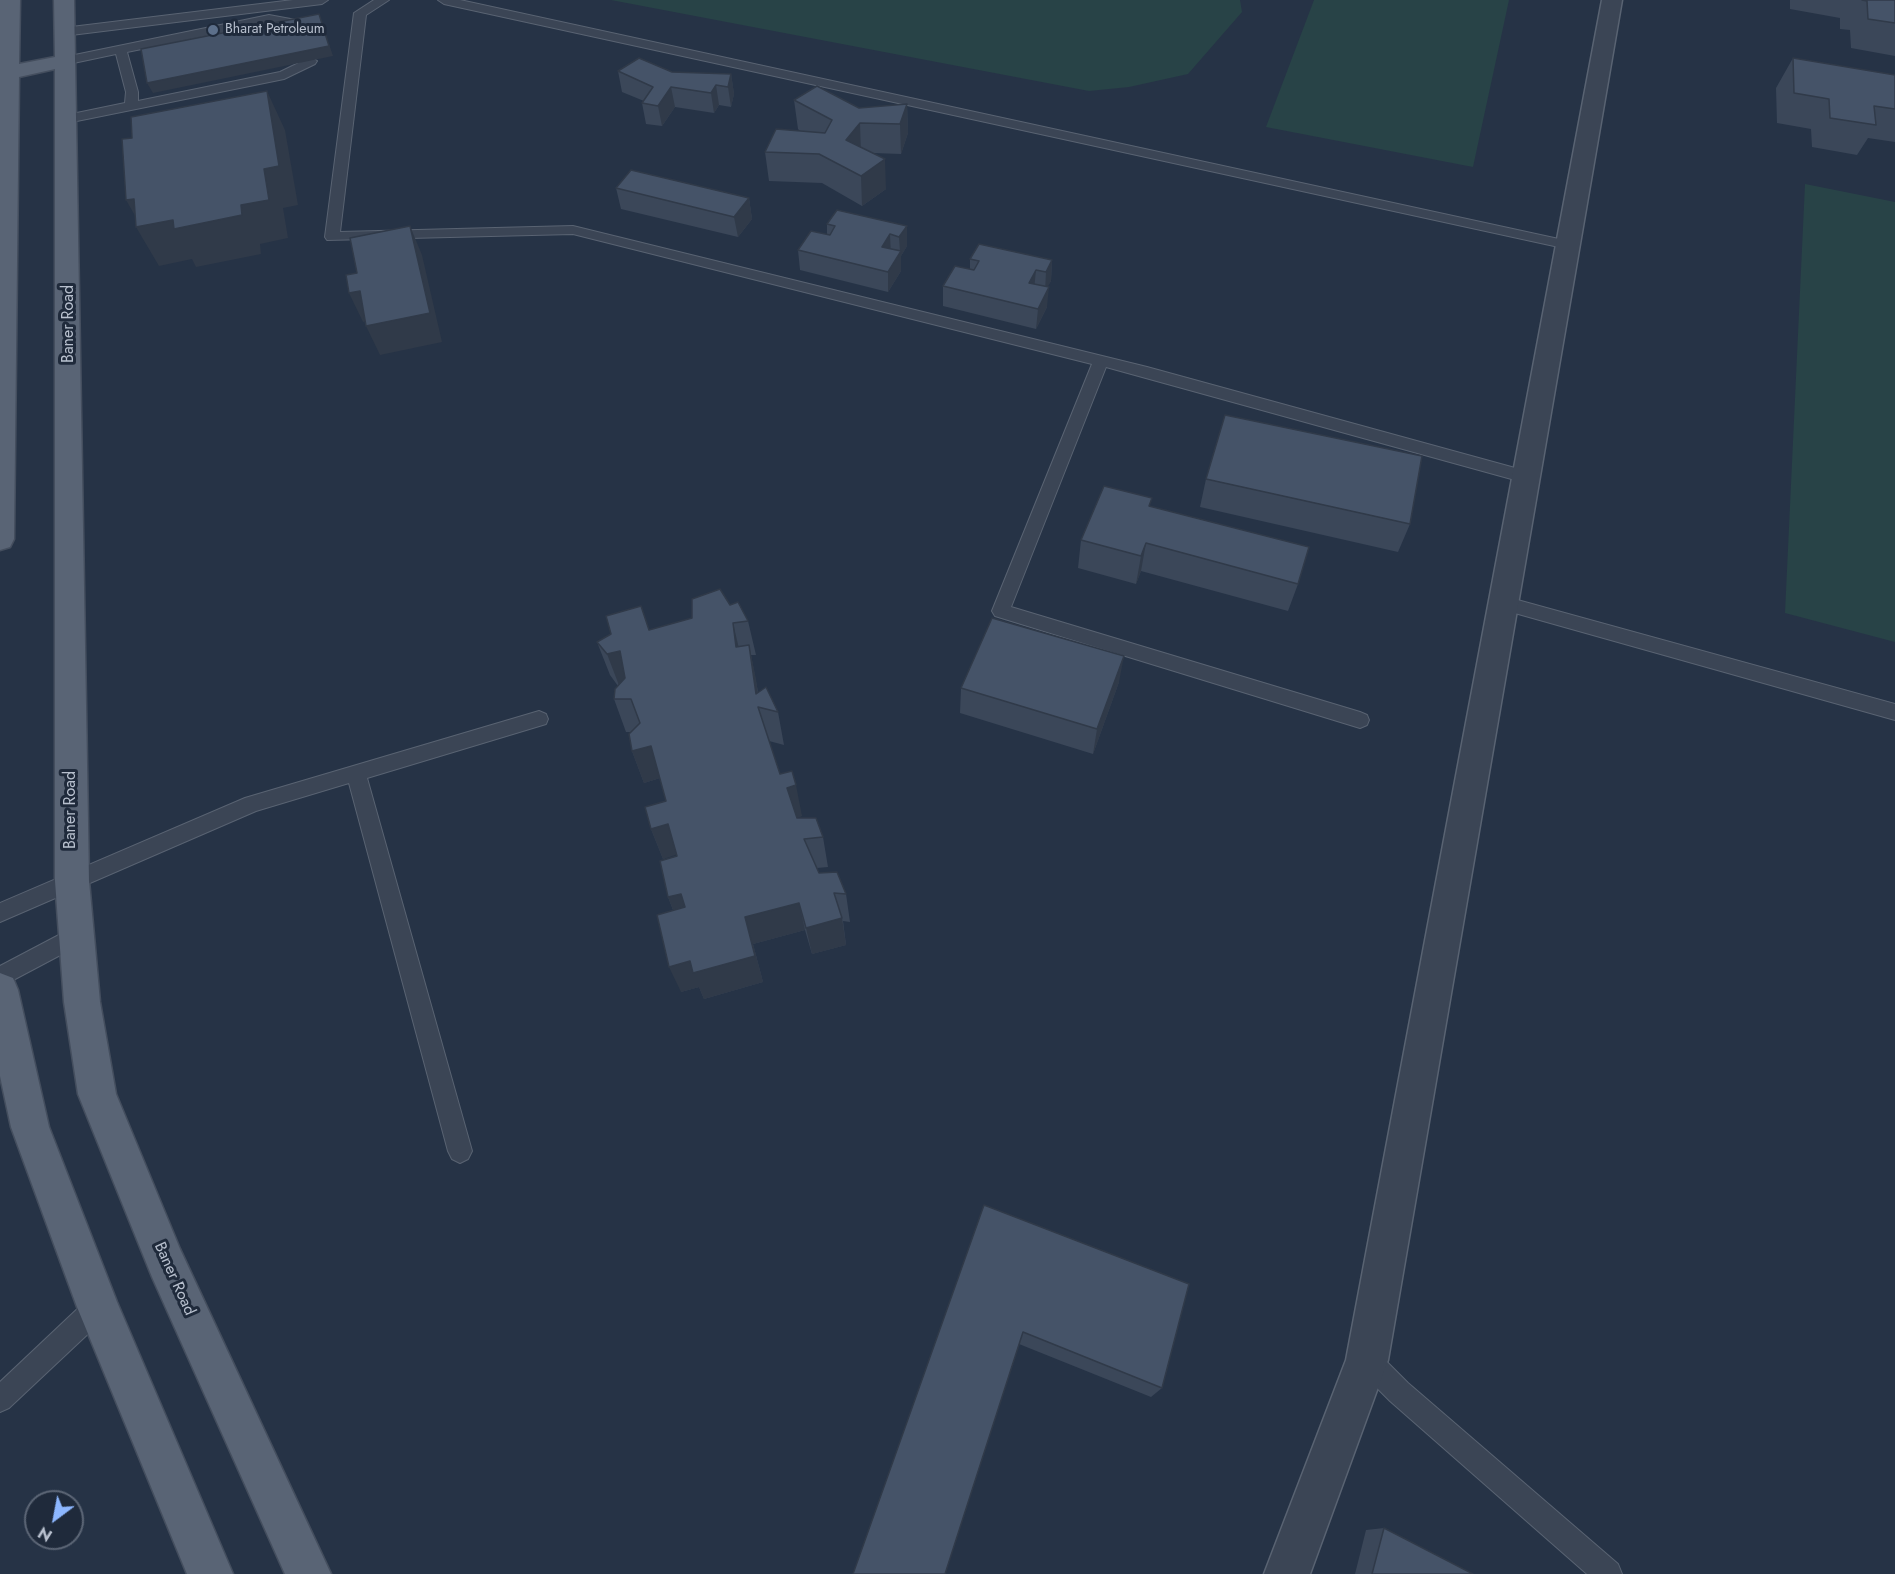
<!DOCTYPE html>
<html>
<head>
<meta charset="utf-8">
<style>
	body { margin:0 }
	#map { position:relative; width:1895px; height:1574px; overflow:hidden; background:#263346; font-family:Jost,sans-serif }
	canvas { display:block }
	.north { position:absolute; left:24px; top:1490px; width:60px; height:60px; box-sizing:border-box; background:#1f2a3b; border:2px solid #5c6676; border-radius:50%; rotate:212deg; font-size:16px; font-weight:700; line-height:24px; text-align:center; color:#b8c0ce }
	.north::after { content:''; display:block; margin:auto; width:21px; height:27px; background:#8db7ff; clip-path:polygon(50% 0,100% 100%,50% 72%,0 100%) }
</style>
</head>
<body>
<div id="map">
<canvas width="1895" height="1574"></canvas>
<div class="north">N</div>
</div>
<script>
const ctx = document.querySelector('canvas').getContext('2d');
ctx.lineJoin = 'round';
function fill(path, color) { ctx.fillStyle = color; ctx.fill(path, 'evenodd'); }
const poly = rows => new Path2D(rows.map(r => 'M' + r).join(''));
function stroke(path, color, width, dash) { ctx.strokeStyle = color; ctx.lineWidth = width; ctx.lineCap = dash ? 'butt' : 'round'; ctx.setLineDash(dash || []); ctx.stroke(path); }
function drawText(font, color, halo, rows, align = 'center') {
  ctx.font = font + ' Jost,sans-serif'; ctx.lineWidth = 6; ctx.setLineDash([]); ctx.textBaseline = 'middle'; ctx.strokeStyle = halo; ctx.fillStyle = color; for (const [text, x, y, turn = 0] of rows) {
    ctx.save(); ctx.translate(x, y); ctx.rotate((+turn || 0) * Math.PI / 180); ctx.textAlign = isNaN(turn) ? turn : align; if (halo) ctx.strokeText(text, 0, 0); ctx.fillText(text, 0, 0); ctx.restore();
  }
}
fill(poly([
	[611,0,1240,0,1242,12,1188,74,1129,87,1089,91],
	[1314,0,1509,0,1473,167,1266,127],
	[1805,184,1895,202,1895,642,1785,613]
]), '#284347');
const service = poly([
	[293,0,328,0,322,4,63,36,57,32,63,28,293,0],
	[374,0,389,0,366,15,340,232,573,226,1147,367,1526,471,1534,477,1526,483,1106,367,1011,607,1360,712,1367,715,1369,720,1367,725,1360,728,995,616,992,611,1092,364,573,234,327,240,325,237,354,13,374,0],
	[438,0,460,0,1568,241,1575,245,1568,249,444,4,438,0],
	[269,15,296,20,306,29,300,33,288,26,269,23,127,52,138,92,138,101,280,72,311,57,317,61,315,64,284,79,67,123,60,119,67,115,125,103,126,92,116,54,64,65,60,64,60,58,269,15],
	[1503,596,1895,704,1895,720,1497,608,1494,603,1497,598,1503,596],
	[539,711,546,714,548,719,546,724,367,778,472,1151,468,1159,460,1163,452,1159,448,1151,349,783,256,811,0,922,0,903,245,798,539,711],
	[76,926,83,929,86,936,83,943,0,987,0,966,76,926],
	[98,1295,107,1298,110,1307,107,1316,9,1408,0,1412,0,1382,89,1298,98,1295],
	[1367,1347,1376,1351,1408,1383,1618,1564,1622,1574,1587,1574,1390,1401,1358,1369,1354,1360,1358,1351,1367,1347]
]);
const tertiary = poly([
	[1602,0,1622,0,1388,1360,1310,1574,1264,1574,1346,1360,1602,0]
]);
const primary = poly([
	[0,0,20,0,19,64,55,57,54,0,74,0,89,881,100,1002,116,1094,180,1249,331,1574,285,1574,152,1277,78,1094,64,1002,55,881,55,69,19,77,14,539,10,547,0,550,0,0],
	[0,973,13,978,18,990,49,1127,117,1302,233,1574,187,1574,77,1307,11,1127,0,1076,0,973]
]);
stroke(service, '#596372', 2);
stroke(tertiary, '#596372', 3);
stroke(primary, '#444e5e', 3);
fill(service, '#3b4555');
fill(tertiary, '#3b4555');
fill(primary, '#596475');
fill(poly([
	[1790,0,1895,0,1895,56,1851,48,1850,30,1840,29,1840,18,1790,9],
	[1793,58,1895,75,1895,142,1868,138,1857,155,1812,147,1811,129,1777,123,1776,88],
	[618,71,672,72,731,74,734,94,731,107,719,105,714,113,675,107,662,126,646,124,642,103,644,101,622,92],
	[794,100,859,108,907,104,908,133,901,154,873,153,886,189,862,206,822,183,769,181,765,152,800,131,798,129],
	[616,188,749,198,752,219,738,237,621,209],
	[827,224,907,226,907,246,901,256,901,271,888,292,800,270,798,250,827,234],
	[970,259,1052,260,1051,281,1047,287,1047,307,1036,329,943,306,943,286,970,269],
	[1206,479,1410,524,1398,552,1200,507],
	[1151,506,1298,584,1288,611,1141,571,1136,584,1078,568,1081,540],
	[730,605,748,621,756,655,751,655,758,692,778,712,784,745,769,741,780,774,802,816,796,817,823,837,828,867,817,868,819,873,846,894,850,922,843,921,846,945,812,954,805,930,753,944,763,982,704,999,699,987,681,992,673,910,668,897,677,856,676,854,663,859,651,829,666,801,660,778,644,783,632,751,631,732,626,732,614,699,618,686,610,675,597,642,649,630,692,618],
	[1119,682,1093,754,960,713,961,688],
	[984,1205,1162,1388,1151,1397,1019,1344],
	[1384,1528,1473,1574,1355,1574,1366,1530]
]), '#3b4759');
fill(poly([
	[319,14,333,56,153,93,147,83],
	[731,74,734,94,731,107,728,87],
	[716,85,719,105,714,113,711,93],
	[671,87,675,107,662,126,658,106],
	[267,91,285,130,298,205,283,208,288,238,260,244,261,254,196,267,192,259,159,266,136,227,141,226,126,200,134,199,173,220,241,205,264,169],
	[907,104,908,133,901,154,900,124],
	[860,123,861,153,848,170,846,140],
	[885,159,886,189,862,206,861,176],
	[749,198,752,219,738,237,734,217],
	[410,226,422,255,442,342,380,355,366,326],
	[907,226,907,246,901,256,901,271,888,292,888,272,900,252,899,237],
	[890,234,891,255,882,247],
	[1052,260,1051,281,1045,292,1046,272],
	[1036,270,1034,290,1029,283],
	[1049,287,1047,307,1036,329,1038,309],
	[360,291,373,320,363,322,349,293],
	[1146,543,1141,571,1136,584,1141,556],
	[733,623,741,657,736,647],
	[749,645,756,679,760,708,756,694],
	[620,651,632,685,620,688,607,654],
	[1124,656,1119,682,1093,754,1097,729],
	[651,746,663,777,644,783,632,751],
	[796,785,802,816,793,819,787,788],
	[668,824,679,854,663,859,651,829],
	[681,894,692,922,679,925,668,897],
	[799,903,805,930,753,944,763,982,704,999,699,987,681,992,669,967,690,961,745,917],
	[842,918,846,945,812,954,806,928]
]), '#303a49');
const building = poly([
	[1862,0,1895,0,1895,23,1868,19,1867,1,1862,0],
	[319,14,329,46,147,83,141,49,319,14],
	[639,58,672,72,731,74,728,87,716,85,711,93,671,87,658,106,642,103,653,87,618,71,639,58],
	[1793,58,1895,75,1895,109,1874,106,1876,125,1830,118,1829,99,1794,93,1793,58],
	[817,86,859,108,907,104,900,124,860,123,846,140,885,159,861,176,819,154,765,152,776,129,825,133,832,120,794,100,817,86],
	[267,91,279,166,264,169,269,200,241,205,242,215,174,229,173,220,136,227,134,199,126,200,122,139,132,138,131,117,267,91],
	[631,170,749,198,734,217,616,188,631,170],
	[837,210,907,226,899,237,890,234,882,247,901,251,888,272,798,250,811,231,830,235,835,226,827,224,837,210],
	[410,226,430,313,366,326,360,291,349,293,346,275,357,273,350,238,410,226],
	[979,244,1052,260,1046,272,1036,270,1029,283,1049,287,1038,309,943,286,955,266,974,270,979,261,970,259,979,244],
	[1225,415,1422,456,1410,524,1206,479,1225,415],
	[1104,486,1152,498,1149,506,1309,547,1298,584,1146,543,1141,556,1081,540,1104,486],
	[720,589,730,605,738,602,748,621,733,623,736,647,749,645,756,694,766,687,778,712,758,707,780,774,792,771,796,785,787,788,797,818,816,818,823,837,804,839,819,873,837,872,846,894,834,893,842,918,806,928,799,903,745,917,755,956,693,973,690,961,669,967,657,915,685,907,681,894,668,897,660,861,677,856,668,824,651,829,645,807,666,801,651,746,632,751,629,734,640,723,631,699,614,699,615,689,625,678,620,651,607,654,597,642,611,634,606,616,641,606,649,630,692,618,692,599,720,589],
	[992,618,1124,656,1097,729,961,688,992,618],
	[984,1205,1189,1284,1162,1388,1023,1332,945,1574,853,1574,984,1205],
	[1384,1528,1473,1574,1372,1574,1384,1528]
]);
fill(building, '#455368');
stroke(building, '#303a49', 1.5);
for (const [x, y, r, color] of [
	[213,30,6,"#5c6f8a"]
]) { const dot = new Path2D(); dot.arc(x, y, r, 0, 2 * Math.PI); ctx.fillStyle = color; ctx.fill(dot); stroke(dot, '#1f2a3b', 2); }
drawText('14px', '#b8c0ce', '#1f2a3b', [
	["Bharat Petroleum",225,30]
], 'left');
drawText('16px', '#b8c0ce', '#1f2a3b', [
	["Baner Road",69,324,-90],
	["Baner Road",71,810,-90],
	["Baner Road",174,1279,66]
]);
</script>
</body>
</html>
